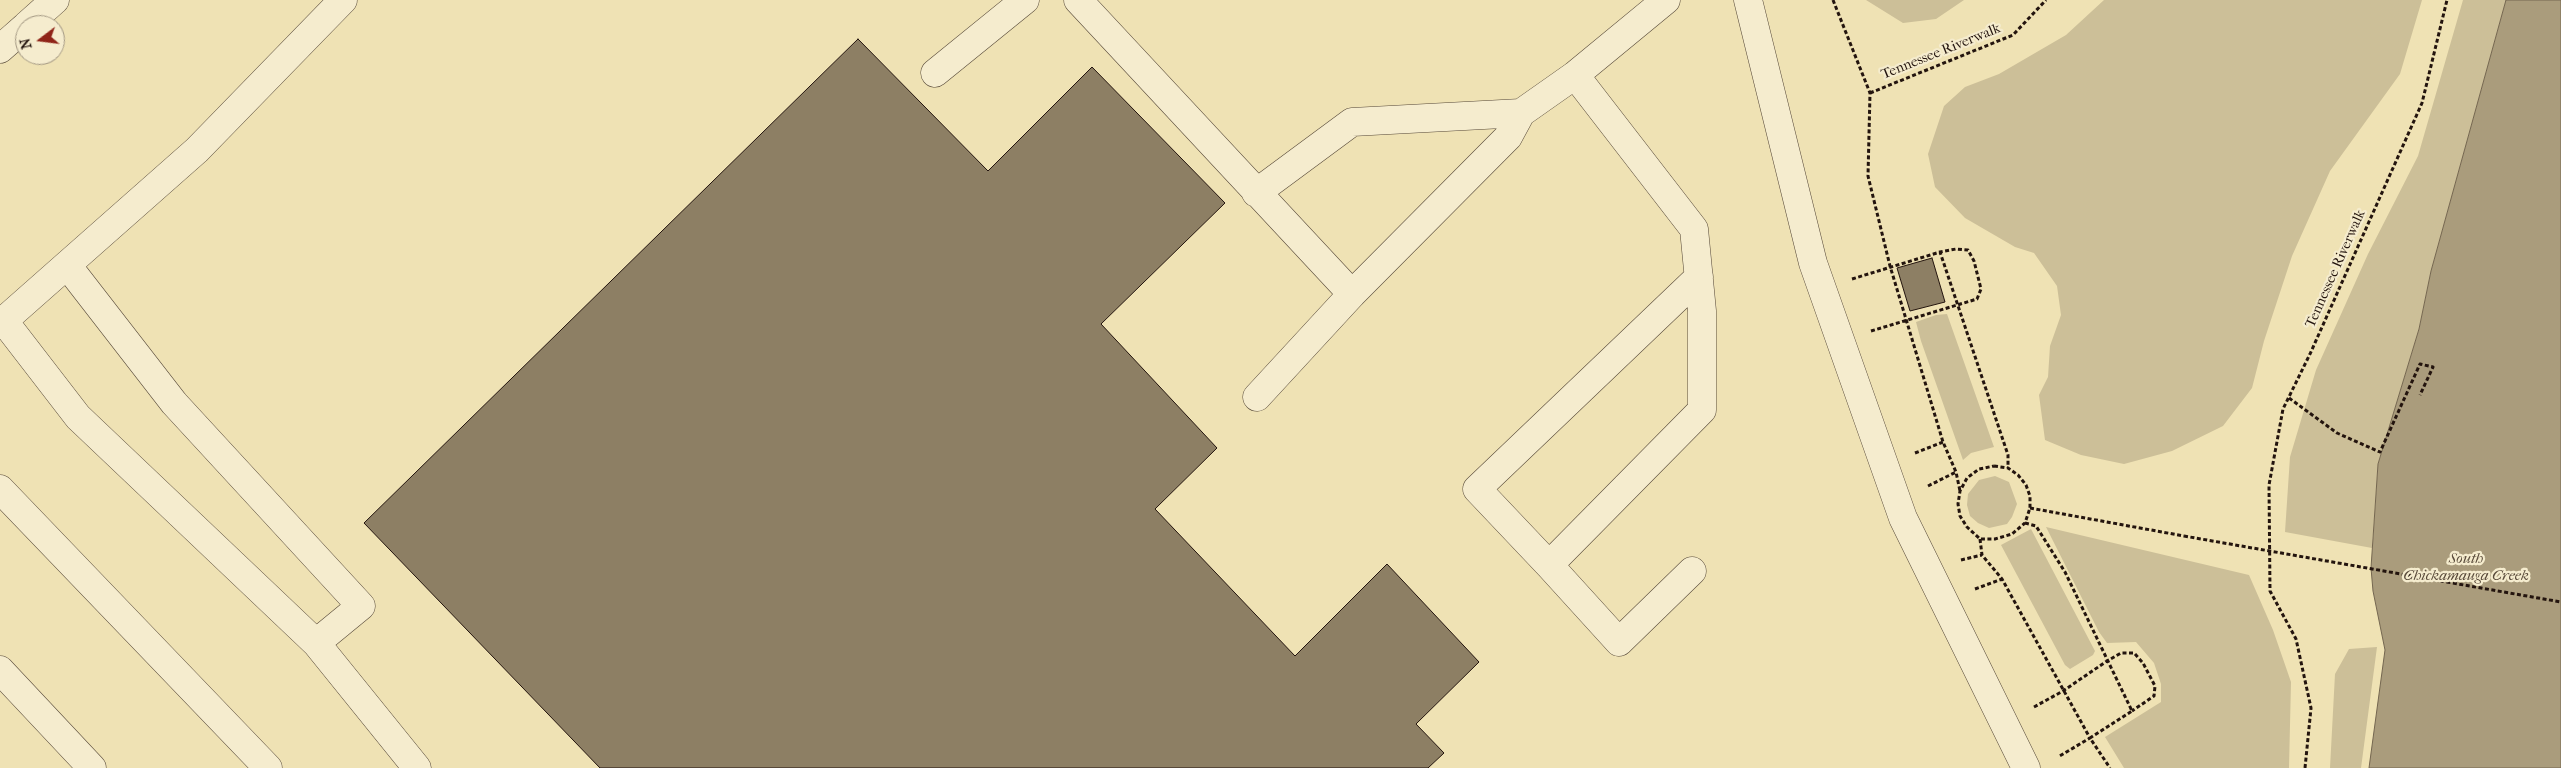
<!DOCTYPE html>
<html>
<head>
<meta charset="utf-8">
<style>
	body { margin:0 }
	#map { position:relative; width:2561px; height:768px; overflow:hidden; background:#efe2b4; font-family:"IM FELL French Canon",serif }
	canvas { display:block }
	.north { position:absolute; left:15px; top:15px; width:50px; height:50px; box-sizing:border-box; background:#f5ecce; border:1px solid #a19681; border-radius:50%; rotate:255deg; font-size:14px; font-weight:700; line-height:20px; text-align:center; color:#23140e }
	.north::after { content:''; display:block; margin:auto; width:18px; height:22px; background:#8f2418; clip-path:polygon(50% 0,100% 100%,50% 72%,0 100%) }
</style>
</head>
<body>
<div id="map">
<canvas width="2561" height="768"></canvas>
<div class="north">N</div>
</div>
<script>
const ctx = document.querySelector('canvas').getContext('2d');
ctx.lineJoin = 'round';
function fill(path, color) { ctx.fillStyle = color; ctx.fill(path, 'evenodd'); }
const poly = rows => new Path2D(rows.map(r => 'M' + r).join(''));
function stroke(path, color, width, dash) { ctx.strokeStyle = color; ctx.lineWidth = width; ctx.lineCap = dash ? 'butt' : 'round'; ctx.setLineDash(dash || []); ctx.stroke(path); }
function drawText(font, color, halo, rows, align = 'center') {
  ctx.font = font + ' "IM FELL French Canon",serif'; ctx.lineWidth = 4.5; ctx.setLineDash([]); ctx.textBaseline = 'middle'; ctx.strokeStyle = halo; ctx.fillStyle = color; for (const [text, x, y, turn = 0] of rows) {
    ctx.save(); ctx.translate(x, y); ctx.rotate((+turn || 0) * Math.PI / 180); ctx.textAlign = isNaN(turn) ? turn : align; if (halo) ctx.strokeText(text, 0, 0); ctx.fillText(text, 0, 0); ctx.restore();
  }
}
fill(poly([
	[1866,0,1964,0,1936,19,1903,23],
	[2104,0,2422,0,2400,74,2330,171,2292,256,2264,341,2252,388,2223,426,2172,451,2124,464,2081,455,2045,440,2039,395,2048,377,2050,346,2061,315,2057,286,2034,253,2015,247,1965,218,1935,187,1928,154,1944,106,1965,87,1999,74,2066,35],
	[2463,0,2506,0,2431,271,2419,329,2378,464,2372,548,2285,532,2290,457,2316,370,2368,254,2418,156],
	[1947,314,1994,447,1971,453,1963,460,1921,341,1916,322,1936,315],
	[1995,476,2009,482,2017,504,2012,517,2007,524,1989,528,1978,523,1970,516,1967,505,1968,494,1979,480],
	[2046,527,2249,575,2273,630,2291,682,2289,768,2124,768,2105,737,2161,702,2161,684,2154,663,2136,642,2107,643,2099,632],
	[2031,529,2095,651,2093,655,2070,669,2065,665,2001,545],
	[2377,647,2361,768,2330,768,2335,674,2349,649]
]), '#ccbf98');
const water = poly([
	[2506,0,2561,0,2561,768,2369,768,2385,650,2373,591,2371,568,2378,464,2419,329,2431,271,2506,0]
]);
fill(water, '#aa9c7c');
stroke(water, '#746650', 1);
const building = poly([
	[858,39,988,171,1092,67,1225,203,1101,324,1217,448,1155,509,1295,656,1387,564,1479,662,1416,724,1444,753,1428,768,600,768,364,523,858,39],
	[1932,258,1945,302,1910,311,1897,268,1932,258]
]);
fill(building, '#8d7f64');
stroke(building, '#23140e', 1);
const minor = poly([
	[1078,0,1352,294,1508,137,1521,113,1575,75],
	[1666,0,1575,75,1694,229,1702,311,1702,410,1549,565,1477,489,1699,277],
	[1748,0,1813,263,1903,518,2026,768],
	[27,25,55,0],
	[0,49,25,27],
	[935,73,1025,0],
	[1256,193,1352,122,1521,113],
	[67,265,174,403,361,606,316,643,417,768],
	[4,321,78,417,316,643],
	[0,324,197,150,343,0],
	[1257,397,1352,294],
	[0,489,268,768],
	[1549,565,1619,642,1692,571],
	[0,670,92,768]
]);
stroke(minor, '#564838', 29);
stroke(poly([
	[1833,0,1870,93,1868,176,1890,266,1943,442,1956,472,1960,491],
	[1870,93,2013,35,2046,0],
	[1852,279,1940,252,2008,455,2008,468],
	[1871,331,1977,299,1981,289,1974,261,1968,250,1956,249,1940,252],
	[2289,398,2337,433,2380,452,2420,364,2433,367,2420,395],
	[1915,453,1943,442],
	[1994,466,2008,468,2018,475,2026,485,2030,496,2030,508,2025,523,2012,534,1995,539,1980,539,1967,527,1960,516,1958,504,1960,491,1967,478,1979,469,1994,466],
	[1928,486,1956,472],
	[2030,508,2184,536],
	[2025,523,2036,526,2065,572,2132,711,2090,738,2110,768],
	[1980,539,1982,555,2002,579,2090,738,2058,757],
	[1961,560,1982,555],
	[1975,589,2002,579],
	[2034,707,2063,691,2107,661,2121,653,2134,653,2143,663,2155,686,2154,696,2132,711],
	[2305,768,2311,708,2296,639,2270,591,2269,485,2283,409,2310,354,2422,103,2447,0]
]), '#23140e', 3, [4, 2.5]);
stroke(minor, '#f5ecce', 28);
stroke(poly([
	[2184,536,2561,602]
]), '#23140e', 3, [4, 2.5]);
drawText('14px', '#23140e', '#f5ecce', [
	["Tennessee Riverwalk",1941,52,-22],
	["Tennessee Riverwalk",2336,269,-66]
]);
drawText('italic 15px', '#594a3a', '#f5ecce', [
	["South",2466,559],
	["Chickamauga Creek",2466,576]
]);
</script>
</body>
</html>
